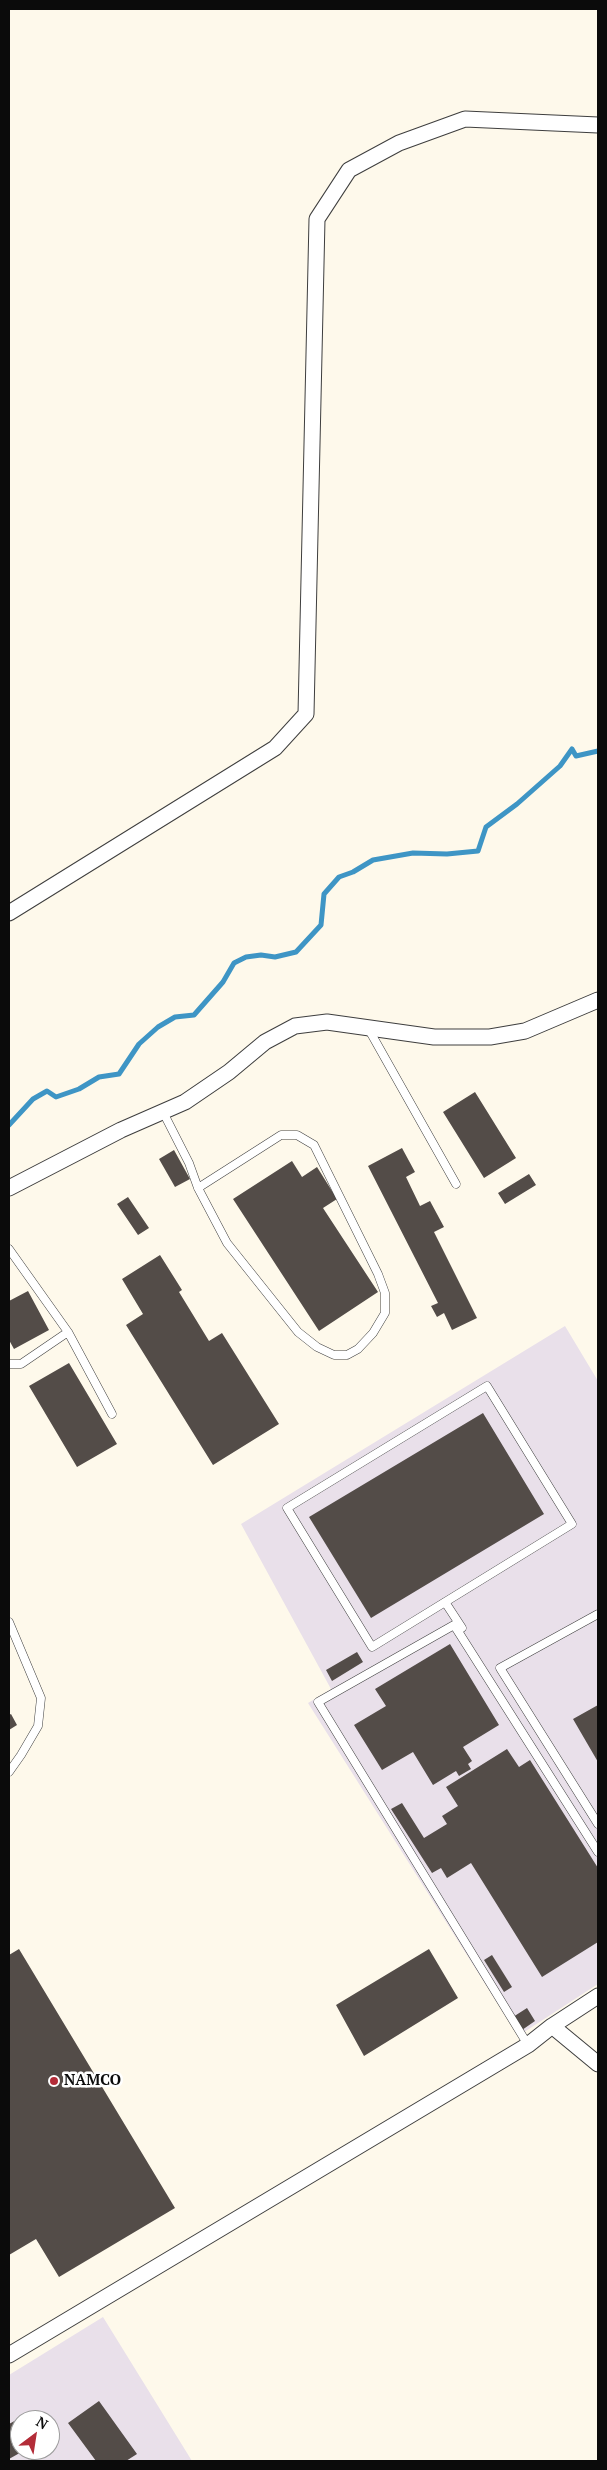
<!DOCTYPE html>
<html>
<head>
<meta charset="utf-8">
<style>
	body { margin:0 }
	#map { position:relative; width:607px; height:2470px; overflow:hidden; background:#fef9eb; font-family:"PT Serif",serif }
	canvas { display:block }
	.frame { position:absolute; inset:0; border:10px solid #0b0b0b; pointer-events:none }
	.north { position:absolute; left:10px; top:2410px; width:50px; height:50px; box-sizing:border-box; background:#fff; border:1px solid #9d9d9d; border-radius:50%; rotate:31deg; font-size:14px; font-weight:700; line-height:20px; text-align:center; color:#0b0b0b }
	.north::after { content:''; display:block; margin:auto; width:18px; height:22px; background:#b32c38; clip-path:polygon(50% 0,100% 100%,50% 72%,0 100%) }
</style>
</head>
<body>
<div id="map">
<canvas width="607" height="2470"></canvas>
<div class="frame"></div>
<div class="north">N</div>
</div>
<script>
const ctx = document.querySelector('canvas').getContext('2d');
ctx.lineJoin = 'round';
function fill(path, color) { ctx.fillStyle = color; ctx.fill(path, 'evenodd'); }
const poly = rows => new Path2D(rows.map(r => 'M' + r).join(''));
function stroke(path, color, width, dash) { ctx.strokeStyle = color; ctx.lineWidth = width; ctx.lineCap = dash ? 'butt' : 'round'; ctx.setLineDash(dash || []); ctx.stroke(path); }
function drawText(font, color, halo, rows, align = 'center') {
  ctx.font = font + ' "PT Serif",serif'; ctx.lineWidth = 5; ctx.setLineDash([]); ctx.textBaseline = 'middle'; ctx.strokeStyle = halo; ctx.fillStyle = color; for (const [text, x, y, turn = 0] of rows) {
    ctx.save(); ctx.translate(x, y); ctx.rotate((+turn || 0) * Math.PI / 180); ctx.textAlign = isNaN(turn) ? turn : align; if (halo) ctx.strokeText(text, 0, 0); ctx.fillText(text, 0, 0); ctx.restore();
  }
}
fill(poly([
	[565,1326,598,1381,598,1984,518,2036,308,1703,331,1689,241,1524],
	[103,2317,192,2461,9,2461,9,2375],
	[20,2420,50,2420,50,2450,20,2450]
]), '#e9e0ea');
stroke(poly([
	[9,1125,33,1099,47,1091,56,1097,79,1089,99,1077,119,1074,139,1044,158,1027,175,1017,194,1015,223,982,234,963,246,957,261,955,275,957,296,952,321,925,324,894,339,877,353,872,373,860,413,853,447,854,478,851,486,827,517,804,560,766,572,749,576,756,598,751]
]), '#3e95c5', 5);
fill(poly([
	[475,1092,516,1158,484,1178,443,1112],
	[402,1148,415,1172,406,1177,420,1206,430,1201,444,1227,434,1232,477,1318,452,1330,444,1313,437,1317,431,1306,438,1303,368,1166],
	[174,1150,190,1179,175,1187,159,1159],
	[292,1161,302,1177,317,1167,337,1199,323,1208,378,1292,319,1331,233,1199],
	[529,1174,536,1185,505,1204,498,1193],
	[128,1197,149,1228,138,1235,117,1204],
	[160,1255,182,1290,179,1292,209,1341,222,1333,279,1424,213,1465,126,1325,143,1314,122,1279],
	[28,1291,49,1330,14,1349,9,1340,9,1301],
	[69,1363,117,1444,77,1467,29,1386],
	[483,1413,544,1514,371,1618,309,1517],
	[450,1644,499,1725,463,1747,472,1761,468,1764,471,1769,459,1776,456,1771,433,1785,413,1752,382,1770,354,1725,386,1706,375,1689],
	[357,1652,363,1662,332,1681,326,1670],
	[598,1705,598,1762,573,1719],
	[11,1714,17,1725,9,1730,9,1715],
	[507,1749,519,1767,530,1760,598,1868,598,1942,542,1977,471,1863,447,1878,441,1868,432,1873,391,1809,402,1803,424,1838,447,1824,442,1816,458,1806,446,1787],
	[19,1949,175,2208,59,2277,36,2239,9,2255,9,1955],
	[429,1949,458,1998,364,2056,336,2005],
	[492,1955,512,1987,504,1992,484,1960],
	[527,2008,535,2021,522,2030,513,2017],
	[99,2401,137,2454,126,2461,96,2461,68,2423],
	[20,2418,20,2450,25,2450,9,2459,9,2424]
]), '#534c48');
const service = poly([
	[368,1028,456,1184],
	[163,1112,189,1163,198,1188,227,1243,298,1332,317,1347,334,1355,347,1355,358,1349,373,1333,385,1313,385,1293,378,1274,314,1145,297,1135,281,1135,198,1188],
	[9,1249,68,1332,112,1414],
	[9,1364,21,1364,68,1332],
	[487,1386,572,1524,372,1647,287,1508,487,1386],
	[445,1602,462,1628],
	[598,1614,500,1668,598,1824],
	[9,1622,41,1698,38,1726,21,1755,9,1772],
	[528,2045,318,1702,454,1625,598,1852]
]);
const minor = poly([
	[9,913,275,748,306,714,317,219,349,170,399,143,465,119,598,125],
	[9,1188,121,1130,185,1102,229,1072,265,1042,295,1026,327,1022,434,1037,490,1037,525,1031,598,1000],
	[552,2026,598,2064],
	[9,2355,528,2045,552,2026,598,1996]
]);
stroke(service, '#3e3e3e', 9);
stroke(minor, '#3e3e3e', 17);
stroke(service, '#fff', 8);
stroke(minor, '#fff', 15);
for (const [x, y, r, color] of [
	[54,2081,5,"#b32c38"]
]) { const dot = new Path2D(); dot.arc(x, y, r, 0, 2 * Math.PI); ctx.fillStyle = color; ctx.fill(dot); stroke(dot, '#fff', 2); }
drawText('bold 15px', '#0b0b0b', '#fff', [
	["NAMCO",64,2081]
], 'left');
</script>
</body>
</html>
